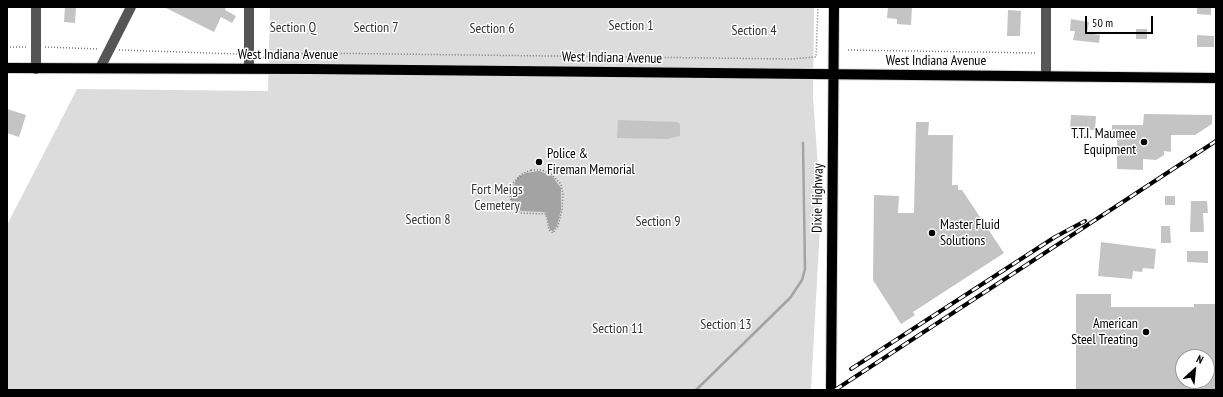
<!DOCTYPE html>
<html>
<head>
<meta charset="utf-8">
<style>
	body { margin:0 }
	#map { position:relative; width:1223px; height:397px; overflow:hidden; background:#fff; font-family:"PT Sans Narrow",sans-serif }
	canvas { display:block }
	.frame { position:absolute; inset:0; border:8px solid #000; pointer-events:none }
	.north { position:absolute; left:1175px; top:349px; width:40px; height:40px; box-sizing:border-box; background:#fff; border:1px solid #999; border-radius:50%; rotate:27deg; font-size:11px; font-weight:700; line-height:16px; text-align:center; color:#000 }
	.north::after { content:''; display:block; margin:auto; width:14px; height:18px; background:#000; clip-path:polygon(50% 0,100% 100%,50% 72%,0 100%) }
	.scale { position:absolute; left:1085px; top:16px; width:68px; height:18px; box-sizing:border-box; border:2px solid #000; border-top:0; padding-left:5px; font-size:12px; line-height:14px; white-space:nowrap; color:#000; -webkit-text-stroke:3px #fff; paint-order:stroke }
</style>
</head>
<body>
<div id="map">
<canvas width="1223" height="397"></canvas>
<div class="frame"></div>
<div class="north">N</div>
<div class="scale">50 m</div>
</div>
<script>
const ctx = document.querySelector('canvas').getContext('2d');
ctx.lineJoin = 'round';
function fill(path, color) { ctx.fillStyle = color; ctx.fill(path, 'evenodd'); }
const poly = rows => new Path2D(rows.map(r => 'M' + r).join(''));
function stroke(path, color, width, dash) { ctx.strokeStyle = color; ctx.lineWidth = width; ctx.lineCap = dash ? 'butt' : 'round'; ctx.setLineDash(dash || []); ctx.stroke(path); }
function drawText(font, color, halo, rows, align = 'center') {
  ctx.font = font + ' "PT Sans Narrow",sans-serif'; ctx.lineWidth = 3; ctx.setLineDash([]); ctx.textBaseline = 'middle'; ctx.strokeStyle = halo; ctx.fillStyle = color; for (const [text, x, y, turn = 0] of rows) {
    ctx.save(); ctx.translate(x, y); ctx.rotate((+turn || 0) * Math.PI / 180); ctx.textAlign = isNaN(turn) ? turn : align; if (halo) ctx.strokeText(text, 0, 0); ctx.fillText(text, 0, 0); ctx.restore();
  }
}
fill(poly([
	[270,7,814,7,813,97,821,210,811,388,808,390,7,390,7,225,77,89,268,91]
]), '#dcdcdc');
fill(poly([
	[539,171,552,176,561,188,561,210,557,226,553,231,550,230,546,213,543,212,521,211,515,207,511,200,512,188,518,177,526,173]
]), '#a3a3a3');
stroke(poly([
	[696,390,790,298,802,280,805,269,803,143]
]), '#a3a3a3', 2.5);
fill(poly([
	[65,7,76,7,75,23,64,22],
	[164,7,226,7,225,10,236,16,232,23,221,17,214,32],
	[888,7,912,7,911,25,897,24,897,19,887,18],
	[1197,7,1211,7,1211,15,1197,14],
	[1008,10,1021,11,1020,36,1007,36],
	[1071,19,1089,22,1087,33,1100,35,1099,43,1073,40,1075,31,1070,31],
	[1136,29,1147,29,1147,39,1136,39],
	[1197,35,1214,36,1214,47,1197,47],
	[7,109,26,115,19,137,7,133],
	[1144,114,1212,115,1212,124,1195,135,1171,135,1171,152,1164,151,1164,155,1156,160,1143,159,1143,170,1117,169,1117,133,1112,133,1112,125,1143,125],
	[1071,115,1096,116,1095,130,1070,129],
	[618,120,677,122,680,124,680,136,668,139,617,138],
	[916,122,929,122,928,135,953,135,952,185,958,185,958,190,962,190,1004,253,913,312,915,315,901,324,873,280,874,195,899,196,898,213,914,213],
	[1165,196,1175,196,1175,205,1165,205],
	[1191,201,1207,201,1208,213,1203,213,1204,232,1190,232],
	[1161,226,1170,226,1171,243,1161,243],
	[1101,242,1156,249,1154,269,1143,268,1142,272,1133,271,1132,279,1098,276],
	[1187,251,1208,251,1208,263,1187,262],
	[1076,294,1111,294,1111,307,1194,307,1194,304,1216,304,1216,390,1076,390],
	[1183,357,1207,357,1207,381,1183,381]
]), '#c4c4c4');
const major = poly([
	[7,68,310,69,1216,78],
	[831,390,834,7]
]);
stroke(major, '#dbdbdb', 12);
stroke(poly([
	[7,47,27,47],
	[45,47,99,49],
	[119,50,239,54],
	[848,50,1036,53],
	[257,58,310,53,791,59,816,57,818,7],
	[531,170,542,170,550,173,561,184,563,194,562,210,558,226,553,233,549,230,546,214,520,213,512,204,510,196,512,184,522,174,531,170]
]), '#777', 1.5, [1, 2]);
stroke(poly([
	[100,68,131,7],
	[249,68,249,7],
	[36,69,36,7],
	[1046,76,1046,7]
]), '#555', 10);
stroke(major, '#000', 10);
const rail = poly([
	[851,369,1055,237,1085,221],
	[835,390,1216,141]
]);
stroke(rail, '#000', 4);
stroke(rail, '#fff', 2.5, [8]);
for (const [x, y, r, color] of [
	[1144,142,4,"#000"],
	[539,162,4,"#000"],
	[932,233,4,"#000"],
	[1146,332,4,"#000"]
]) { const dot = new Path2D(); dot.arc(x, y, r, 0, 2 * Math.PI); ctx.fillStyle = color; ctx.fill(dot); stroke(dot, '#fff', 1.5); }
drawText('14px', '#333', '#fff', [
	["Section 1",631,26],
	["Section Q",293,28],
	["Section 7",376,28],
	["Section 6",492,29],
	["Section 4",754,31],
	["Fort Meigs",497,190],
	["Cemetery",497,206],
	["Section 8",428,220],
	["Section 9",658,222],
	["Section 13",726,325],
	["Section 11",618,329]
]);
drawText('14px', '#000', '#fff', [
	["West Indiana Avenue",288,55],
	["West Indiana Avenue",612,58,1],
	["West Indiana Avenue",936,61],
	["Dixie Highway",818,198,-89]
]);
drawText('14px', '#000', '#fff', [
	["T.T.I. Maumee",1136,134],
	["Equipment",1136,150],
	["Police &",547,154,"left"],
	["Fireman Memorial",547,170,"left"],
	["Master Fluid",940,225,"left"],
	["Solutions",940,241,"left"],
	["American",1138,324],
	["Steel Treating",1138,340]
], 'right');
</script>
</body>
</html>
